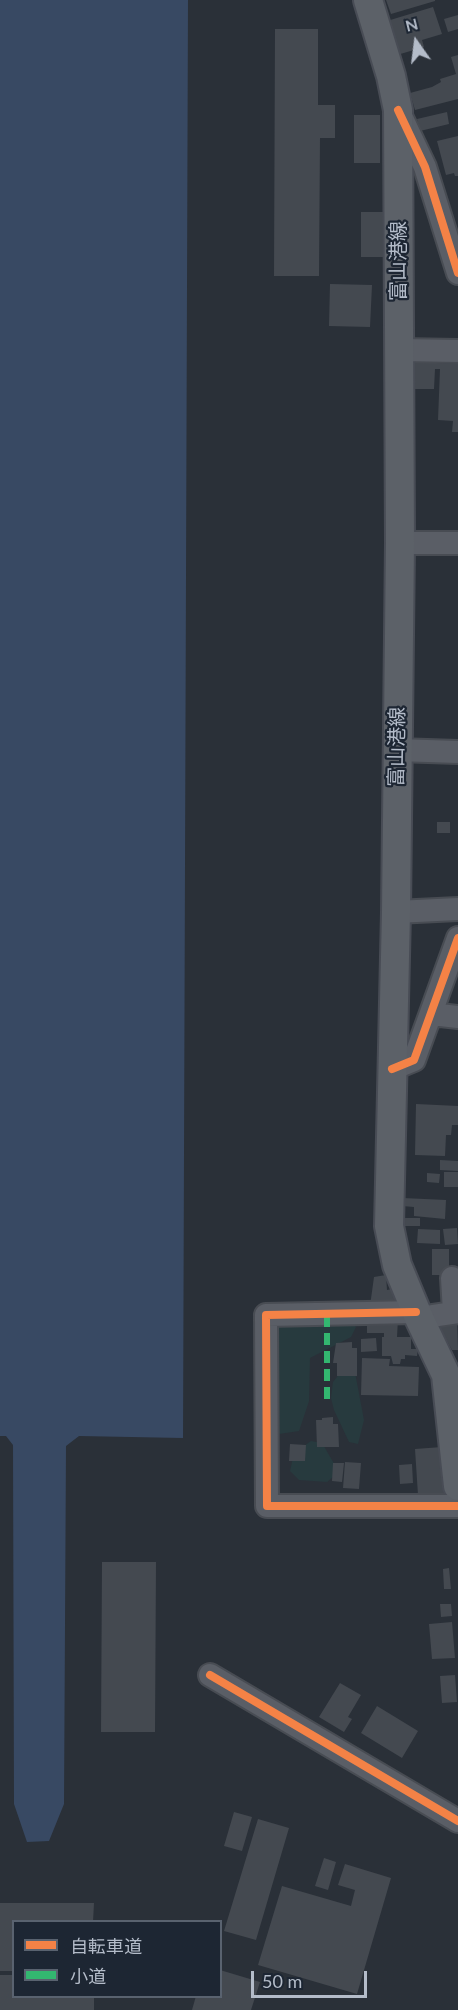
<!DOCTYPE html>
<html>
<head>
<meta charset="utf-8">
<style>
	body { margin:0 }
	#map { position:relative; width:458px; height:2010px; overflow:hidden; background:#2a3038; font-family:Lato,"Noto Sans JP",sans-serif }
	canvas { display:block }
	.legend { position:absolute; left:12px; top:1920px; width:210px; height:78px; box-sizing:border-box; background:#1d2633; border:2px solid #59626f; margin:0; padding:8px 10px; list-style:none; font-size:18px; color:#b4bcc9 }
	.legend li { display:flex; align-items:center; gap:12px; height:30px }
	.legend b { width:30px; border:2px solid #59626f }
	.north { position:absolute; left:386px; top:12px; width:60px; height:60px; -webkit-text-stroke:4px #1d2633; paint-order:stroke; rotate:346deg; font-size:16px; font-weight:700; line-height:24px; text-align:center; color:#b4bcc9 }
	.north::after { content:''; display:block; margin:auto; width:21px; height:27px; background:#b4bcc9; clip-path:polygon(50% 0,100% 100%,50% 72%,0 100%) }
	.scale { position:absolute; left:251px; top:1971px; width:116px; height:27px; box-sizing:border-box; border:3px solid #b4bcc9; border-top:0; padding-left:8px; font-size:18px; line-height:21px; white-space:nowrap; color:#b4bcc9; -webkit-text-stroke:4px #1d2633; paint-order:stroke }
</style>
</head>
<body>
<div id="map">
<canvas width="458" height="2010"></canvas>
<ul class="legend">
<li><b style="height:8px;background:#f48246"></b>自転車道</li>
<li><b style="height:8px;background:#33b770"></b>小道</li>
</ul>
<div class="north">N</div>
<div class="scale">50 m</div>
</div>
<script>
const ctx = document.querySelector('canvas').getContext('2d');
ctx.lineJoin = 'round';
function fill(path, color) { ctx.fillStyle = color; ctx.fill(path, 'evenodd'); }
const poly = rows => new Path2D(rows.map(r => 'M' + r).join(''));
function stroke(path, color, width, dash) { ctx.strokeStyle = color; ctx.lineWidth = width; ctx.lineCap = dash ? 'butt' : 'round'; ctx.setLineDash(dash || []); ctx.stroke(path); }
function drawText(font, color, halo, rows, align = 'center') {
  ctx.font = font + ' Lato,"Noto Sans JP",sans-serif'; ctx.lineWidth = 4.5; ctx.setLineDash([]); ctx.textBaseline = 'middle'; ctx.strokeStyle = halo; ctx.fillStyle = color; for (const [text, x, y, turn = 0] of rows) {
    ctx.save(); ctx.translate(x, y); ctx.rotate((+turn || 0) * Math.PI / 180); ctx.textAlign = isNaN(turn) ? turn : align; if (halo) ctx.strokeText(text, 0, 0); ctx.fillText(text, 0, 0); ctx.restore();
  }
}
fill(poly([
	[351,1321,356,1327,351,1337,310,1358,309,1401,299,1431,279,1434,270,1421,275,1329,282,1324],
	[354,1367,364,1420,358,1444,349,1442,334,1410,331,1398,333,1382,344,1368],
	[311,1441,322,1443,339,1472,327,1482,299,1480,290,1471,294,1453]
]), '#273a3e');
fill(poly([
	[0,0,188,0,183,1438,79,1436,66,1446,64,1804,49,1841,27,1842,14,1804,13,1445,6,1436,0,1436]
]), '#384963');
fill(poly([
	[386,0,435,0,435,1,391,14],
	[433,7,442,34,422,40,424,47,397,55,387,21],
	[458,15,458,29,448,32,444,19],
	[275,29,318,29,318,105,335,105,335,138,320,138,319,276,274,276],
	[458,55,458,99,415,110,410,93,432,87,441,82,440,79,456,74,451,57],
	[447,112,449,124,420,131,417,119],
	[354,115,380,115,380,163,354,163],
	[458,136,458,176,455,176,454,173,446,175,437,141],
	[361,212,383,212,383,257,361,257],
	[330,284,372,285,370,327,329,326],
	[415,362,458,364,458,432,452,432,453,421,438,420,440,369,435,369,434,389,414,389],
	[437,822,450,822,450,833,437,833],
	[416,1104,458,1106,458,1125,452,1125,451,1135,446,1135,445,1156,415,1155],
	[440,1160,458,1161,458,1171,440,1170],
	[444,1172,458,1172,458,1187,444,1187],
	[427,1173,440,1174,439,1183,427,1182],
	[403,1198,446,1200,445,1219,414,1216,414,1207,402,1206],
	[405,1218,420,1218,420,1226,404,1226],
	[457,1228,458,1244,445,1245,443,1229],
	[418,1229,440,1230,440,1244,417,1243],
	[432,1249,449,1249,449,1275,432,1275],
	[386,1275,387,1290,392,1289,398,1301,370,1306,374,1277],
	[457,1318,458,1350,452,1350,437,1323],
	[367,1319,398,1319,397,1337,411,1337,411,1349,418,1349,417,1356,405,1355,405,1359,401,1359,400,1364,393,1364,391,1356,382,1356,382,1337,384,1337,384,1333,367,1333],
	[376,1338,377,1351,361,1352,361,1339],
	[352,1342,352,1348,357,1348,357,1376,337,1376,337,1363,333,1363,336,1343],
	[362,1358,390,1359,389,1366,419,1367,418,1396,361,1395],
	[333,1417,333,1424,338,1424,339,1447,317,1447,316,1420,322,1420,322,1418],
	[290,1444,306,1445,305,1461,289,1461],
	[442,1447,444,1494,418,1495,415,1449],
	[345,1462,361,1463,359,1489,343,1488],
	[333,1463,344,1463,342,1482,332,1481],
	[412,1464,413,1483,400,1484,399,1465],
	[102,1562,156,1562,155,1732,101,1732],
	[449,1568,451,1589,444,1589,443,1569],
	[440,1604,451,1604,452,1616,441,1617],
	[452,1622,455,1658,432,1659,429,1624],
	[455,1675,457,1702,442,1703,440,1676],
	[340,1683,361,1695,348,1717,352,1719,344,1732,319,1717],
	[377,1706,418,1731,402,1758,361,1733],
	[234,1812,252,1817,242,1851,224,1846],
	[258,1819,289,1828,256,1940,224,1931],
	[324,1858,336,1862,328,1890,315,1886],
	[345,1864,391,1878,357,1994,258,1965,282,1886,351,1906,355,1890,338,1885],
	[0,1903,94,1903,93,1922,14,1922,14,1971,0,1971],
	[220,1970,260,1982,251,2010,192,2010,196,1996,220,1996],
	[0,1975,14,1975,14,1996,94,1996,94,2010,0,2010]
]), '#444950');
const minor = poly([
	[400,114,425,167,458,273],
	[400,350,458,351],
	[400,543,458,543],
	[397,750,458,752],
	[396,912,458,909],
	[432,1014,458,1017],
	[392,1069,414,1060,458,938],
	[452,1278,454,1312],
	[416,1312,266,1315,267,1506,458,1506],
	[419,1318,458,1312],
	[210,1675,458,1821]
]);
const major = poly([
	[368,0,391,76,398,110,400,543,396,912,389,1226,397,1265,419,1318,446,1375,458,1486]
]);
stroke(minor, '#484c53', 26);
stroke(major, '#484c55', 32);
stroke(minor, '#5a5e66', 22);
stroke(major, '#5c6168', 28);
stroke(poly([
	[327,1399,327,1314]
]), '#33b770', 6, [12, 6]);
stroke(poly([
	[398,110,425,167,458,273],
	[392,1069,414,1060,458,938],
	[416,1312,266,1315,267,1506,458,1506],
	[210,1675,458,1821]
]), '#f48246', 8);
drawText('20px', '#b4bcc9', '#1d2633', [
	["富山港線",399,261,-90],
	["富山港線",397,747,-89]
]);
</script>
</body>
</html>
